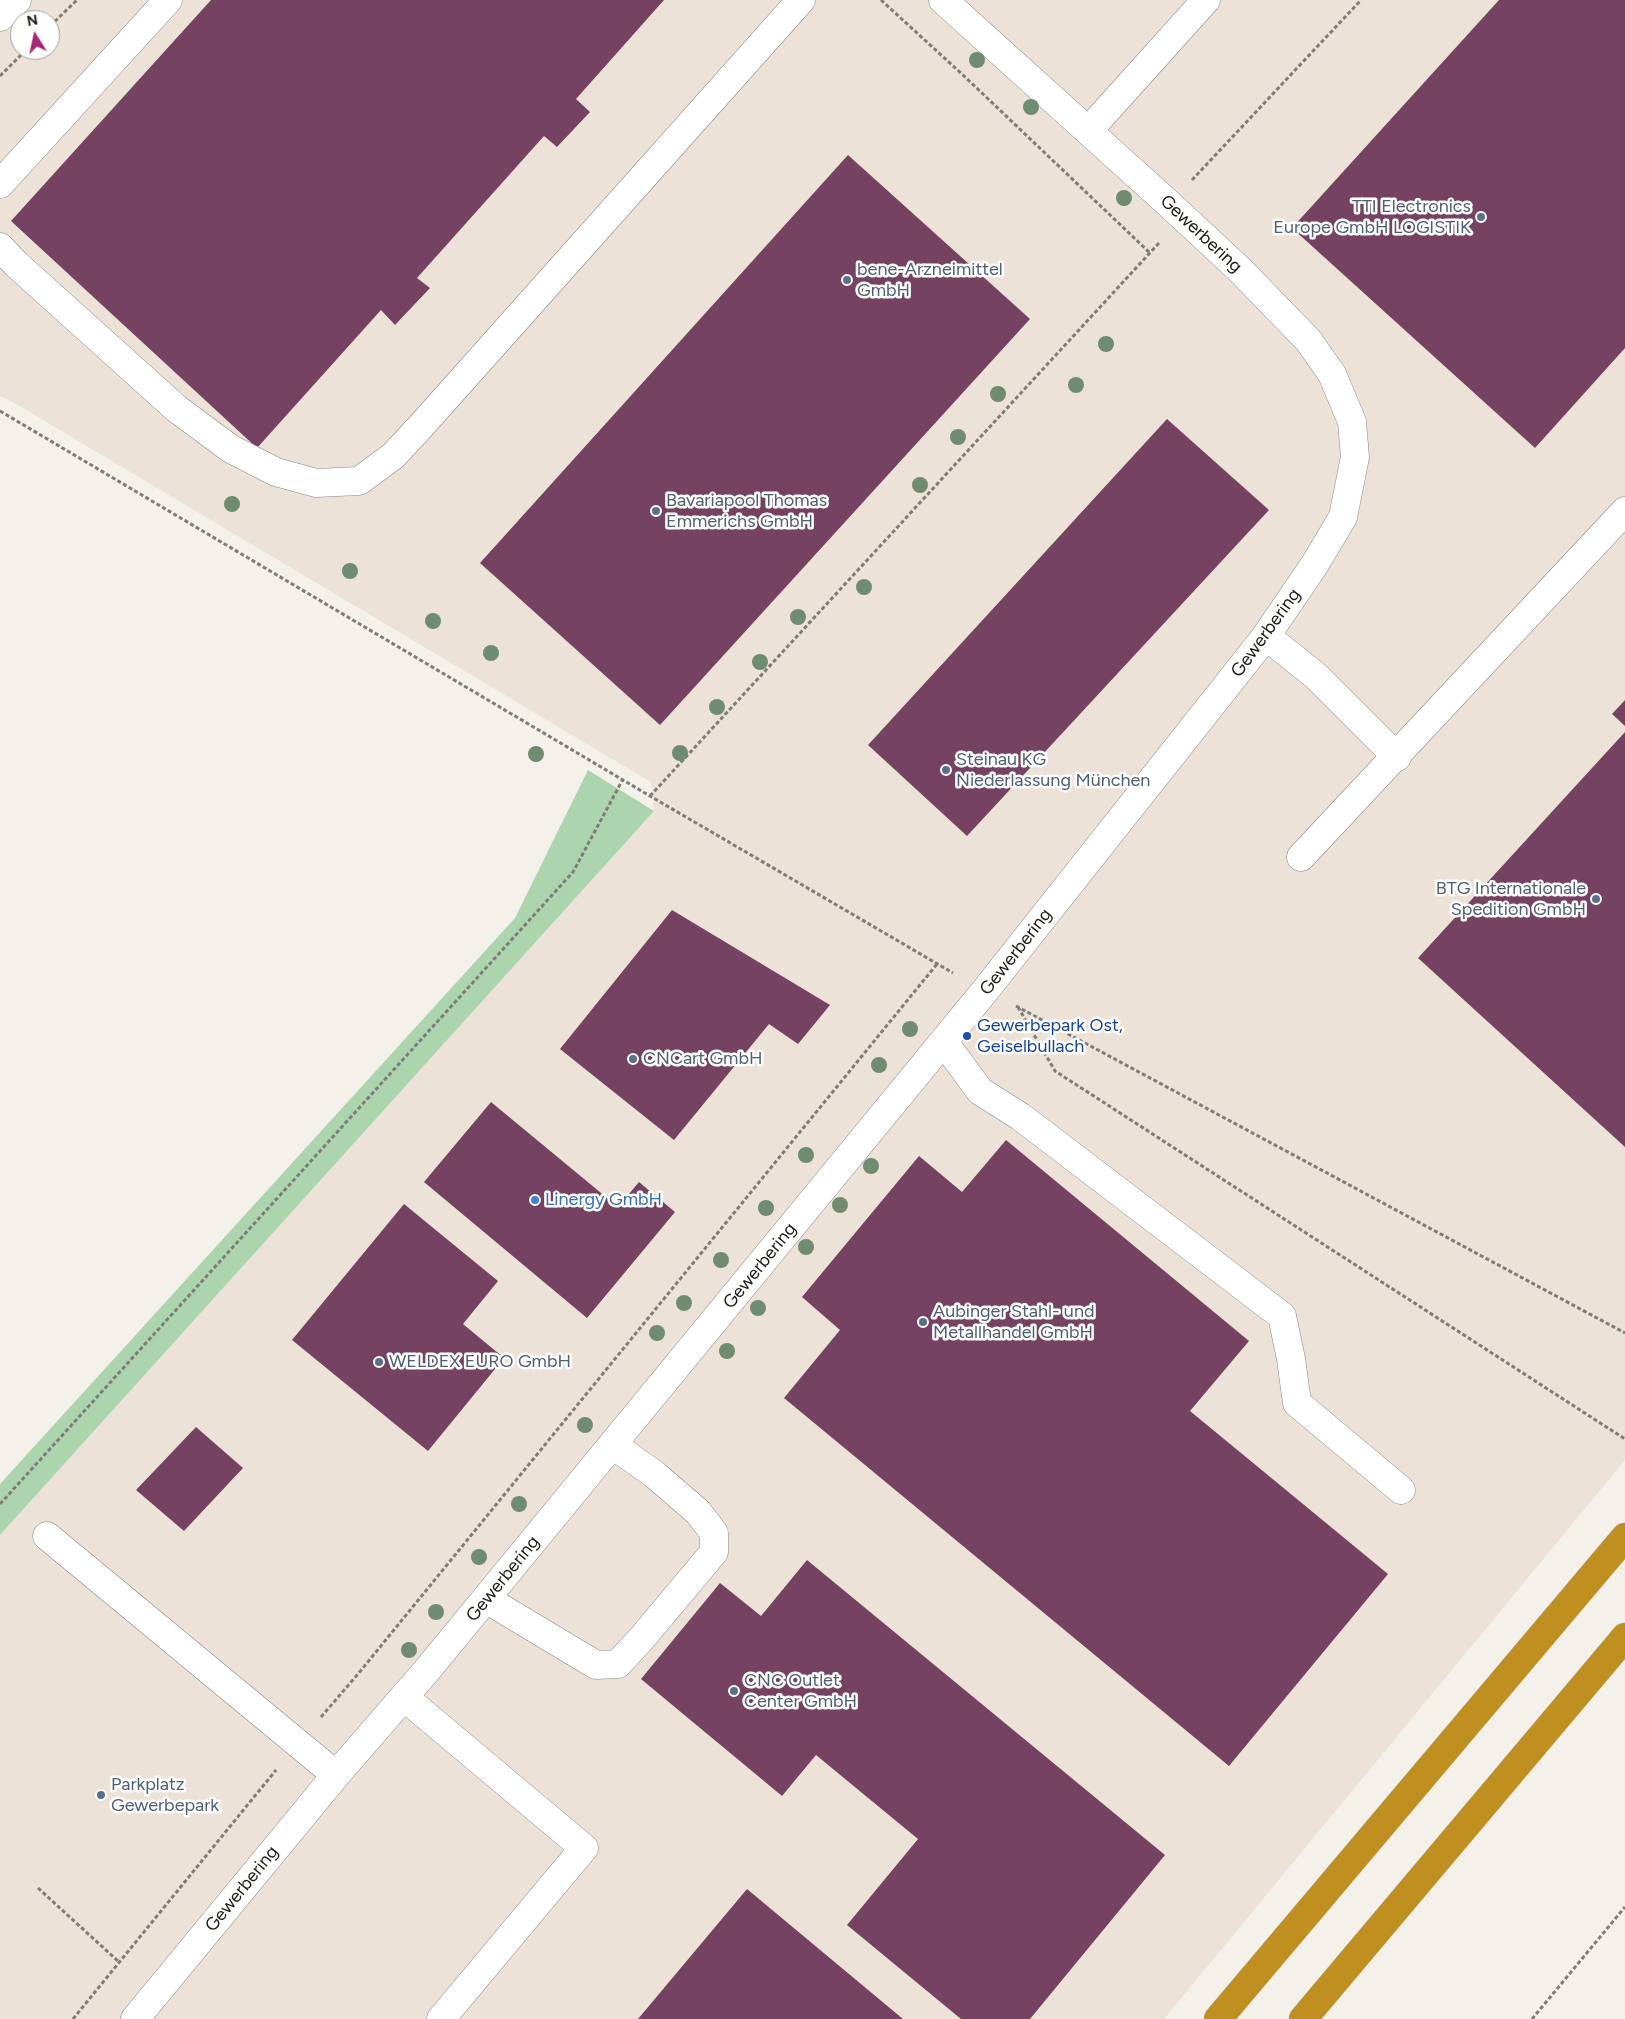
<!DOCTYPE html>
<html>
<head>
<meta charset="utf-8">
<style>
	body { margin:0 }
	#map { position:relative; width:1625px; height:2019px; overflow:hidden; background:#f4f0ea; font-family:Figtree,sans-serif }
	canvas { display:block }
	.north { position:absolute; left:10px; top:10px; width:50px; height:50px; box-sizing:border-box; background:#fefefd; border:1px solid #a4a3a2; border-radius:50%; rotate:350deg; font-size:14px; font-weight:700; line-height:20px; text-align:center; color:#1c1b19 }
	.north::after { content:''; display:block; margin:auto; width:18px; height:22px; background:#a72573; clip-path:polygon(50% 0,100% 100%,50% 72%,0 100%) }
</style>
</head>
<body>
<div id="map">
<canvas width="1625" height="2019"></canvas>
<div class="north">N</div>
</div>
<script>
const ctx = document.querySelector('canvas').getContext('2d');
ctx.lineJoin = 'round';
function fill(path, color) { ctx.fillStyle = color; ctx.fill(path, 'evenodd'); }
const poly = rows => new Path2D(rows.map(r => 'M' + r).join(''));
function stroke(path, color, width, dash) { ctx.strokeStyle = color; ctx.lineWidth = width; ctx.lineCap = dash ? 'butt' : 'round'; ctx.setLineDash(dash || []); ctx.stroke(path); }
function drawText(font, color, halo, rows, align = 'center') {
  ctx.font = font + ' Figtree,sans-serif'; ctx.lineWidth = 5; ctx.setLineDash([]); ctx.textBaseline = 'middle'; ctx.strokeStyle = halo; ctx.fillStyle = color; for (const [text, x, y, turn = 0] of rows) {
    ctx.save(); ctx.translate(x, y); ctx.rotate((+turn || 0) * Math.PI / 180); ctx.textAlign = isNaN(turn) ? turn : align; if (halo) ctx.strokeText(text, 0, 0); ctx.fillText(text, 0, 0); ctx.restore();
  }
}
fill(poly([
	[0,0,1625,0,1625,1460,1164,2019,0,2019,0,1535,654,811,651,782,11,401,0,396],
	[20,20,50,20,50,50,20,50]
]), '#ece2d7');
fill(poly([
	[588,770,654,811,0,1535,0,1484,515,918]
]), '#acd5ad');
fill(poly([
	[211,0,664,0,576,99,590,112,557,147,544,136,417,278,430,288,395,325,381,310,257,448,11,221],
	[1499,0,1625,0,1625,348,1535,448,1292,228],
	[848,155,1030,319,660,725,480,563],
	[1167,419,1269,510,967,836,868,745],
	[1625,700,1625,726,1612,714],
	[1625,732,1625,1147,1418,958],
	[672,910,830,1005,798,1044,769,1024,674,1140,560,1049],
	[491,1102,618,1207,639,1182,675,1212,587,1318,424,1182],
	[1006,1140,1249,1341,1190,1411,1388,1574,1229,1766,784,1398,840,1330,802,1297,919,1156,962,1192],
	[404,1204,498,1281,463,1324,504,1358,428,1451,292,1340],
	[196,1427,243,1468,184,1531,136,1490],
	[807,1560,1165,1855,1030,2019,961,2019,847,1925,918,1839,816,1755,782,1796,641,1679,720,1583,761,1616],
	[747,1889,903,2019,638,2019]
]), '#754361');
const minor = poly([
	[0,17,17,0],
	[1088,131,1206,0],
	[0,184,168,0],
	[0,247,16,264,177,409,231,449,276,472,316,483,359,481,393,456,421,426,801,0],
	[1266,636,1316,676,1397,757],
	[1301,857,1625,511],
	[944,1042,980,1091,1021,1117,1282,1316,1291,1359,1297,1403,1401,1490],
	[47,1536,336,1775],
	[486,1599,596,1665,618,1664,642,1638,714,1552,714,1533,698,1512,654,1474,613,1445],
	[404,1697,584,1848,441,2019],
	[135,2019,336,1775,428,1669,984,992,1266,636,1315,564,1343,517,1355,457,1352,422,1332,374,1308,340,1240,270,1169,204,943,0]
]);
const highway = poly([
	[1218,2019,1625,1537],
	[1303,2019,1625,1637]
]);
stroke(minor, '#8b8782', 29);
stroke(highway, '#cdcdcc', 29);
stroke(poly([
	[881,0,963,75,1150,253],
	[50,26,77,0],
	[0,76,26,50],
	[1192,180,1361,0],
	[0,411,650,796,953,973],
	[650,796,1159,243],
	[1016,1006,1625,1333],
	[1018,1007,1055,1071,1625,1439],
	[0,1504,573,872,623,779],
	[321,1717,358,1674,937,964],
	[38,1888,119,1962],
	[73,2019,276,1770],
	[1532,2019,1625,1907]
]), '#7e7c78', 3, [4, 2.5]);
stroke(minor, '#fff', 28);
stroke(highway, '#bf8f20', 28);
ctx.fillStyle = '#6f8b70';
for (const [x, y] of [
	[977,60],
	[1031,107],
	[1124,198],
	[1106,344],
	[1076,385],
	[998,394],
	[958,437],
	[920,485],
	[232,504],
	[350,571],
	[864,587],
	[798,617],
	[433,621],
	[491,653],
	[760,662],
	[717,707],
	[680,753],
	[536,754],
	[910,1029],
	[879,1065],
	[806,1155],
	[871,1166],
	[840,1205],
	[766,1208],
	[806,1247],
	[721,1260],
	[684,1303],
	[758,1308],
	[657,1333],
	[727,1351],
	[585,1425],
	[519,1504],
	[479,1557],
	[436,1612],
	[409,1650]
]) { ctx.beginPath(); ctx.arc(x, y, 8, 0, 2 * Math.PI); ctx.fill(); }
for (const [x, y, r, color] of [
	[1481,217,5,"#5c6f8a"],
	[847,280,5,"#5c6f8a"],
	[656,511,5,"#5c6f8a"],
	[946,770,5,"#5c6f8a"],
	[1596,899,5,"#5c6f8a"],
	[967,1036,5,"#1a4fb4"],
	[633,1059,5,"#5c6f8a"],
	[535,1200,5,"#3f7fe0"],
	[923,1322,5,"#5c6f8a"],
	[379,1362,5,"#5c6f8a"],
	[734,1691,5,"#5c6f8a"],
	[101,1795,5,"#5c6f8a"]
]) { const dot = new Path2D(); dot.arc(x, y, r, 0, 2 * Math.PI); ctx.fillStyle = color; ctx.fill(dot); stroke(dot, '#fefefd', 2); }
drawText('18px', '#4e5e75', '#fefefd', [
	["TTI Electronics",1471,207,"right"],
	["Europe GmbH LOGISTIK",1471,228,"right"],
	["bene-Arzneimittel",857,270],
	["GmbH",857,291],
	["Bavariapool Thomas",666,501],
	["Emmerichs GmbH",666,522],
	["Steinau KG",956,760],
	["Niederlassung München",956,781],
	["BTG Internationale",1586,889,"right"],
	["Spedition GmbH",1586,910,"right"],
	["CNCart GmbH",643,1059],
	["Aubinger Stahl- und",933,1312],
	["Metallhandel GmbH",933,1333],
	["WELDEX EURO GmbH",389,1362],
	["CNC Outlet",744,1681],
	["Center GmbH",744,1702],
	["Parkplatz",111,1785],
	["Gewerbepark",111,1806]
], 'left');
drawText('18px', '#1c1b19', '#fefefd', [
	["Gewerbering",1201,234,43],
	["Gewerbering",1266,633,-54],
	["Gewerbering",1016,952,-52],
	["Gewerbering",760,1266,-51],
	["Gewerbering",503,1579,-51],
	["Gewerbering",242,1889,-51]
]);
drawText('18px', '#164399', '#fefefd', [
	["Gewerbepark Ost,",977,1026],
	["Geiselbullach",977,1047]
], 'left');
drawText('18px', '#366cbe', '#fefefd', [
	["Linergy GmbH",545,1200]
], 'left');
</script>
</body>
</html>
